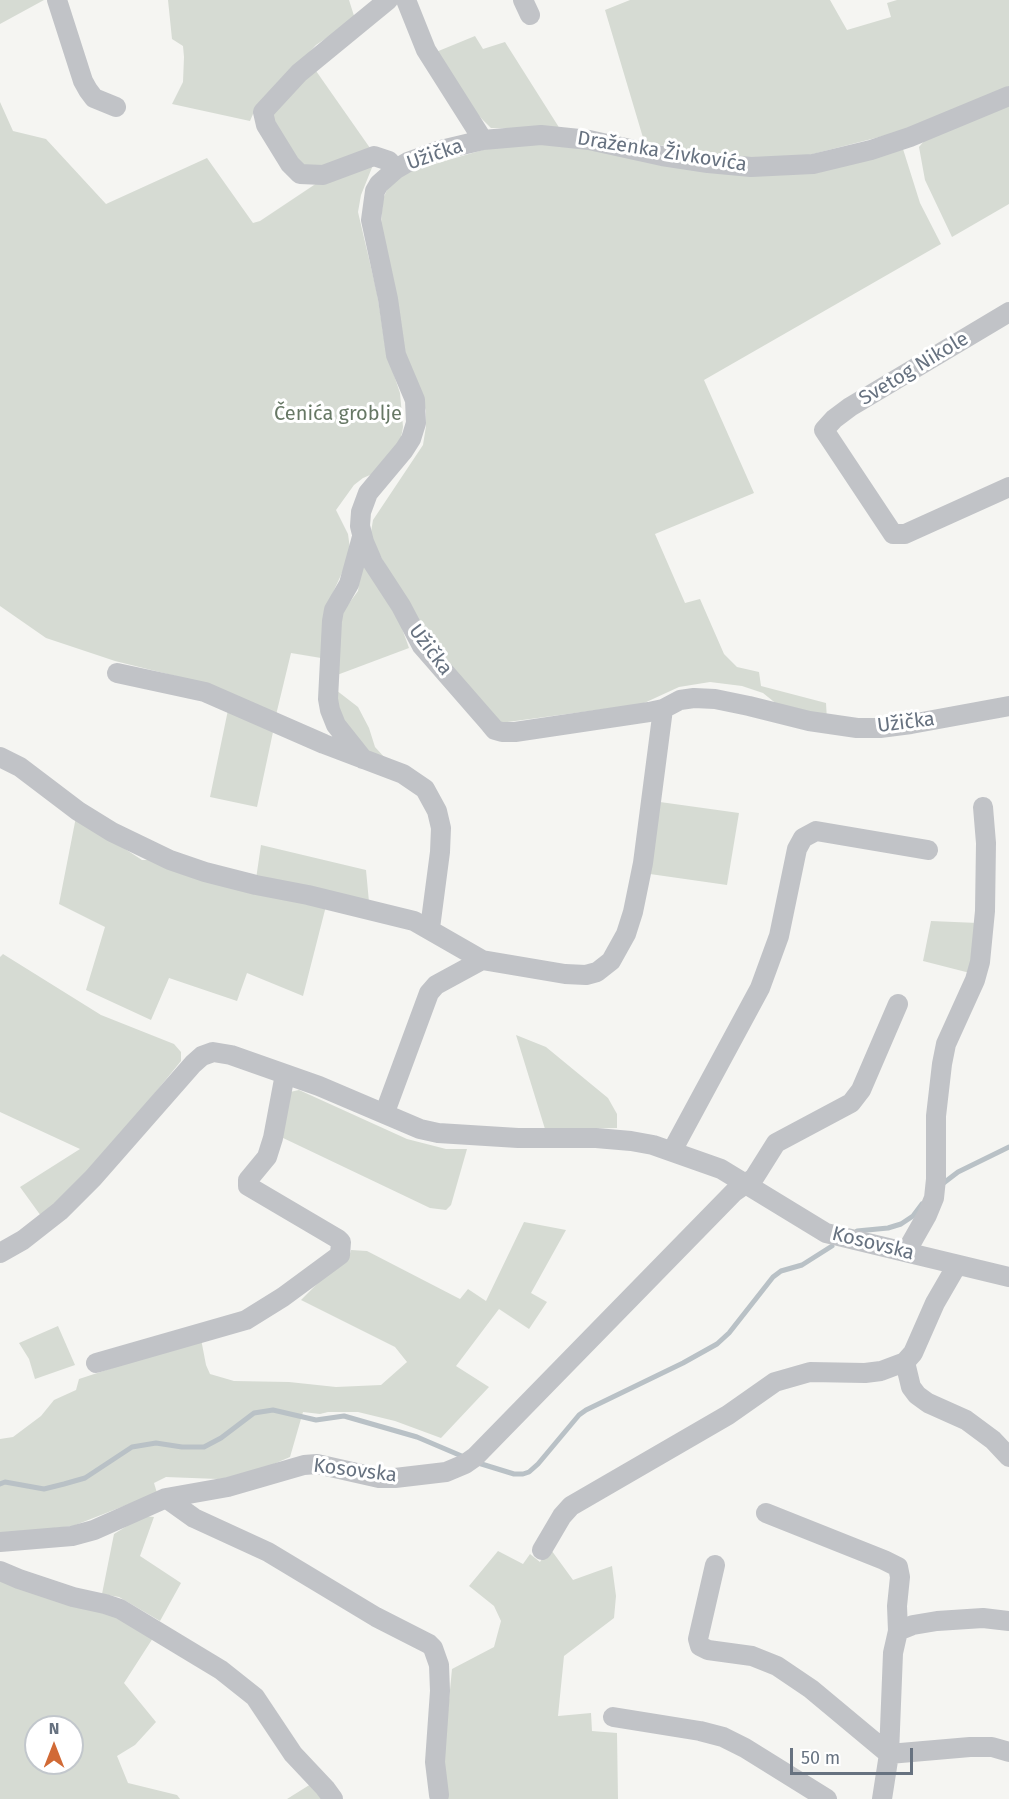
<!DOCTYPE html>
<html>
<head>
<meta charset="utf-8">
<style>
	body { margin:0 }
	#map { position:relative; width:1009px; height:1799px; overflow:hidden; background:#f5f5f2; font-family:"Fira Sans",sans-serif }
	canvas { display:block }
	.north { position:absolute; left:24px; top:1715px; width:60px; height:60px; box-sizing:border-box; background:#fff; border:2px solid #c2c7cc; border-radius:50%; rotate:0deg; font-size:16px; font-weight:700; line-height:24px; text-align:center; color:#677280 }
	.north::after { content:''; display:block; margin:auto; width:21px; height:27px; background:#d16a36; clip-path:polygon(50% 0,100% 100%,50% 72%,0 100%) }
	.scale { position:absolute; left:790px; top:1748px; width:123px; height:27px; box-sizing:border-box; border:3px solid #677280; border-top:0; padding-left:8px; font-size:18px; line-height:21px; white-space:nowrap; color:#677280; -webkit-text-stroke:4px #fff; paint-order:stroke }
</style>
</head>
<body>
<div id="map">
<canvas width="1009" height="1799"></canvas>
<div class="north">N</div>
<div class="scale">50 m</div>
</div>
<script>
const ctx = document.querySelector('canvas').getContext('2d');
ctx.lineJoin = 'round';
function fill(path, color) { ctx.fillStyle = color; ctx.fill(path, 'evenodd'); }
const poly = rows => new Path2D(rows.map(r => 'M' + r).join(''));
function stroke(path, color, width, dash) { ctx.strokeStyle = color; ctx.lineWidth = width; ctx.lineCap = dash ? 'butt' : 'round'; ctx.setLineDash(dash || []); ctx.stroke(path); }
function drawText(font, color, halo, rows, align = 'center') {
  ctx.font = font + ' "Fira Sans",sans-serif'; ctx.lineWidth = 6; ctx.setLineDash([]); ctx.textBaseline = 'middle'; ctx.strokeStyle = halo; ctx.fillStyle = color; for (const [text, x, y, turn = 0] of rows) {
    ctx.save(); ctx.translate(x, y); ctx.rotate((+turn || 0) * Math.PI / 180); ctx.textAlign = isNaN(turn) ? turn : align; if (halo) ctx.strokeText(text, 0, 0); ctx.fillText(text, 0, 0); ctx.restore();
  }
}
fill(poly([
	[0,0,44,0,0,24],
	[168,0,349,0,355,19,316,45,253,114,250,121,172,104,183,82,184,57,183,46,172,39],
	[630,0,830,0,847,30,891,17,887,3,897,0,1009,0,1009,86,899,132,805,156,775,159,698,154,644,141,605,10],
	[475,36,483,49,505,42,560,129,491,128,476,113,436,52],
	[314,68,370,148,325,167,305,168,271,123,274,108],
	[0,102,13,131,46,139,106,204,207,158,253,223,260,221,320,181,373,165,361,195,358,212,377,293,386,351,400,393,403,427,401,438,377,472,363,478,354,485,336,510,348,534,350,549,346,564,325,610,321,658,291,653,276,715,212,685,115,661,46,638,0,606],
	[1009,103,1009,204,952,237,925,180,919,147,924,141],
	[556,143,667,164,903,149,920,203,941,244,704,380,754,493,655,534,685,603,700,599,724,654,737,667,759,672,761,686,826,703,827,720,778,705,763,693,742,686,710,682,679,687,642,704,500,723,450,669,404,597,370,538,373,520,423,445,426,426,426,411,414,374,402,352,381,223,383,199,390,183,404,173,486,149],
	[362,563,398,617,409,648,337,675,342,613,358,591],
	[336,690,358,707,369,728,375,747,386,759,367,752,342,726],
	[228,710,273,732,257,807,210,797],
	[660,802,739,813,727,885,650,874],
	[76,817,142,860,148,860,326,906,303,996,247,973,237,1001,169,978,151,1020,86,990,105,927,59,904],
	[261,845,366,870,369,902,256,879],
	[931,921,978,923,970,973,923,961],
	[3,954,101,1015,174,1044,181,1052,181,1061,102,1158,41,1216,20,1187,80,1149,0,1112,0,957],
	[516,1035,546,1047,608,1098,617,1114,617,1128,545,1129],
	[299,1090,407,1139,446,1149,467,1149,451,1205,446,1210,430,1208,281,1137,290,1092],
	[524,1222,566,1230,531,1293,547,1302,529,1329,499,1309,456,1366,489,1387,441,1438,395,1421,358,1412,328,1412,320,1414,303,1412,290,1457,246,1476,218,1479,166,1477,154,1483,157,1493,73,1526,0,1534,0,1439,13,1437,41,1416,54,1400,76,1390,79,1379,201,1339,206,1365,210,1374,234,1381,289,1382,336,1387,381,1385,407,1362,395,1347,301,1300,327,1274,349,1257,351,1250,367,1251,460,1299,468,1289,486,1301],
	[58,1326,75,1365,35,1379,29,1359,19,1343],
	[143,1516,154,1517,140,1556,181,1583,160,1621,119,1597,102,1594,114,1534],
	[549,1547,573,1580,612,1566,616,1596,614,1618,564,1656,558,1716,591,1713,592,1731,617,1733,618,1799,448,1799,443,1776,443,1762,452,1669,494,1647,501,1621,494,1606,469,1586,498,1551,523,1564,530,1554,540,1562],
	[0,1576,115,1613,153,1638,124,1683,156,1722,135,1745,117,1756,128,1783,177,1795,180,1799,0,1799],
	[36,1727,72,1727,72,1763,36,1763],
	[311,1784,325,1799,287,1799]
]), '#d6dbd3');
stroke(poly([
	[941,1185,958,1172,1009,1147],
	[857,1231,888,1228,901,1224,913,1216,922,1204],
	[475,1462,514,1474,523,1474,529,1472,538,1464,579,1415,586,1410,683,1363,717,1344,729,1333,773,1277,781,1271,802,1265,832,1246],
	[0,1484,5,1482,44,1489,64,1484,85,1478,132,1447,156,1443,182,1447,204,1447,221,1438,254,1413,273,1410,316,1420,344,1416,417,1437,464,1457]
]), '#b9c1c6', 5);
stroke(poly([
	[57,0,83,81,88,90,94,98,116,107],
	[388,0,299,73,263,112,266,125,290,164,300,174,323,175,374,156,389,161,396,169],
	[406,0,426,50,483,140],
	[523,0,530,15],
	[1009,96,910,137,871,150,813,164,751,167,708,163,662,156,589,140,541,135,483,140,441,150,408,162,396,169,379,184,375,191,371,220,388,299,396,355,415,400,416,423,411,439,404,450,368,493,361,512,360,526,364,542,373,563,401,606,422,646,490,724,495,730,502,732,515,732,649,712,663,709,680,700,694,698,715,699,749,706,809,721,857,728,880,728,911,724,1009,706],
	[1009,312,850,407,834,419,824,430,893,534,905,534,1009,487],
	[362,537,349,584,334,610,332,621,328,699,330,710,336,725,363,759],
	[117,673,205,692,324,744,403,774,425,789,437,811,441,828,440,852,430,928],
	[0,757,20,767,78,811,112,832,170,860,205,872,256,885,308,895,414,921,482,960,565,974,586,975,597,972,611,961,626,934,633,912,643,863,663,709],
	[385,1112,429,993,436,985,482,960],
	[672,1151,760,988,779,936,797,849,803,838,816,831,928,850],
	[906,1252,927,1215,934,1198,936,1179,936,1116,942,1064,946,1044,975,980,980,962,985,911,986,843,983,807],
	[0,1253,23,1240,60,1211,93,1178,193,1064,202,1056,213,1052,231,1055,319,1086,420,1129,438,1133,518,1138,596,1138,631,1141,653,1145,721,1169,826,1233,1009,1277],
	[905,1362,911,1387,917,1395,928,1403,966,1420,993,1440,1009,1457],
	[96,1363,246,1320,283,1297,340,1255,341,1242,338,1239,248,1186,248,1180,267,1157,273,1138,285,1074],
	[166,1498,194,1518,268,1552,376,1617,429,1644,433,1648,439,1665,440,1691,435,1762,439,1795],
	[766,1513,884,1560,898,1567,900,1577,897,1606,898,1631],
	[0,1542,72,1536,94,1530,166,1498,228,1487,304,1465,317,1464,379,1478,395,1478,446,1472,465,1464,475,1457,734,1192,754,1178,776,1143,851,1103,861,1090,898,1004],
	[542,1550,562,1516,571,1506,728,1415,775,1382,810,1372,865,1373,881,1371,905,1362,913,1353,935,1303,957,1265],
	[715,1565,698,1639,700,1646,708,1650,752,1656,777,1666,811,1689,889,1754,970,1747,992,1747,1009,1752],
	[0,1571,19,1579,73,1597,105,1604,120,1609,221,1670,255,1697,293,1754,325,1788,333,1799],
	[613,1717,700,1731,723,1737,745,1748,827,1799],
	[882,1799,889,1754,893,1653,898,1631,913,1625,937,1621,983,1618,1009,1621]
]), '#c1c3c7', 20);
drawText('20px', '#677280', '#fff', [
	["Draženka Živkovića",662,152,9],
	["Užička",435,155,-19],
	["Svetog Nikole",914,369,-31],
	["Užička",430,650,53],
	["Užička",906,723,-7],
	["Kosovska",873,1244,14],
	["Kosovska",355,1471,7]
]);
drawText('20px', '#677865', '#fff', [
	["Čenića groblje",338,414]
]);
</script>
</body>
</html>
